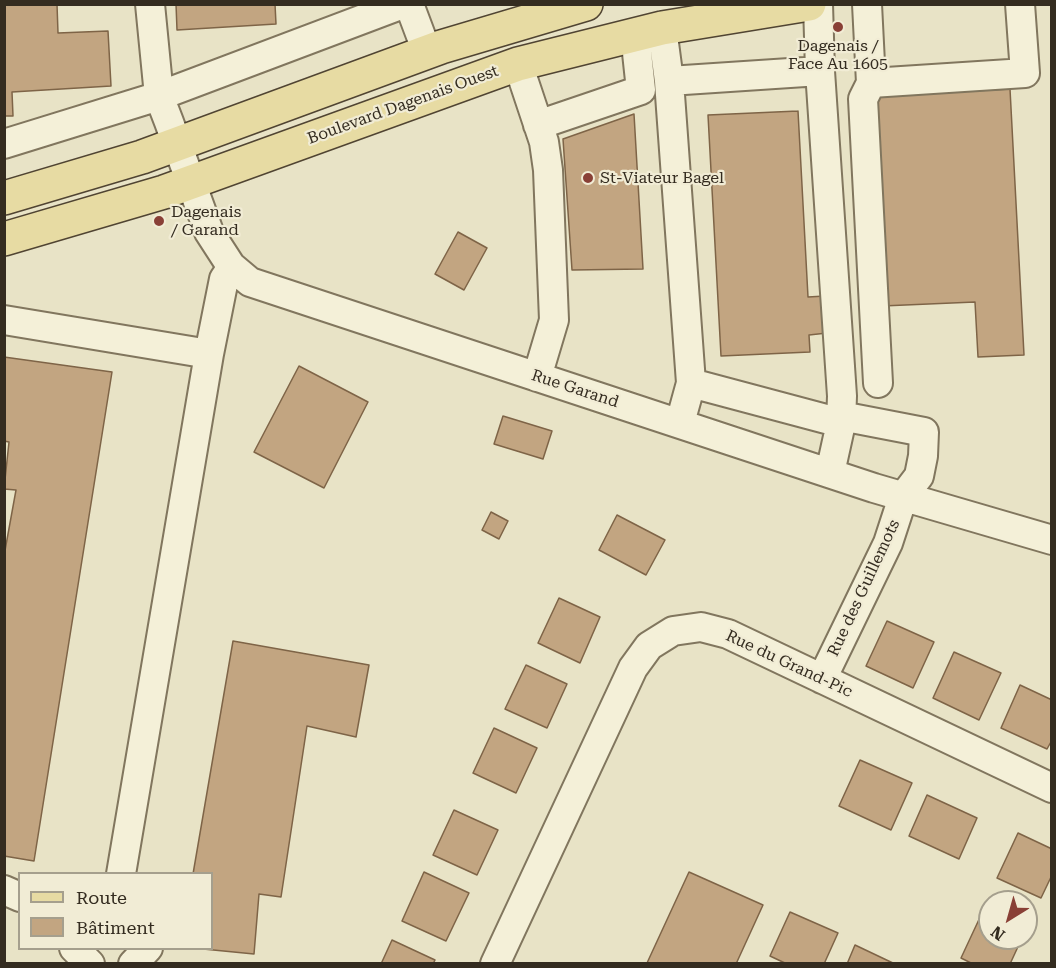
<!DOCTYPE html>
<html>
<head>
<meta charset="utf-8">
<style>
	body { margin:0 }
	#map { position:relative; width:1056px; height:968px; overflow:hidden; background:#e8e3c6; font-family:"Roboto Serif",serif }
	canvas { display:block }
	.frame { position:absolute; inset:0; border:6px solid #342c20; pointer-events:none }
	.legend { position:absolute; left:18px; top:872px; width:195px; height:78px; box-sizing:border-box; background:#f1ecd5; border:2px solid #a59f8d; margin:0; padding:8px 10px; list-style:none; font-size:18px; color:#342c20 }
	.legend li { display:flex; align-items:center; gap:12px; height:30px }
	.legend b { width:30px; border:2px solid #a59f8d }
	.north { position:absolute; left:978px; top:890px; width:60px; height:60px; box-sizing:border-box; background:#f1ecd5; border:2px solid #a59f8d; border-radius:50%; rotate:217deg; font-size:16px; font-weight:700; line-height:24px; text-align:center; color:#342c20 }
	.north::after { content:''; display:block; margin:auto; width:21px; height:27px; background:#894036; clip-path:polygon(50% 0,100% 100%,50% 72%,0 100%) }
</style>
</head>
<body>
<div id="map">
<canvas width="1056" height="968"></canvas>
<div class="frame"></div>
<ul class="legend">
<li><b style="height:8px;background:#e7dba3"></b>Route</li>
<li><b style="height:16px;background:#c2a581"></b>Bâtiment</li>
</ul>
<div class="north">N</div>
</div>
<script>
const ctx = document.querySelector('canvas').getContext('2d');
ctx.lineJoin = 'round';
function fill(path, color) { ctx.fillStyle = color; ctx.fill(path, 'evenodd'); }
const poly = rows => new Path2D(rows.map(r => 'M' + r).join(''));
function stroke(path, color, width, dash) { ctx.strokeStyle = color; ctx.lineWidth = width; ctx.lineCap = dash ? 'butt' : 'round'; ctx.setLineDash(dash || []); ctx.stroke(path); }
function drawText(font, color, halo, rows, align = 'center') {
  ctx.font = font + ' "Roboto Serif",serif'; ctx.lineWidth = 4.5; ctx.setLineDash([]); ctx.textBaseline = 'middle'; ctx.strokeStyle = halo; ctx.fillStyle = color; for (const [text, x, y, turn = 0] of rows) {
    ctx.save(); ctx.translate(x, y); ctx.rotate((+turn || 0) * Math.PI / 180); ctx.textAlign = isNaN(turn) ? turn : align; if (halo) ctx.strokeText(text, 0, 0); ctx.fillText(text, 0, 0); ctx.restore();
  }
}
const building = poly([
	[4,4,57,4,58,33,108,31,111,86,12,92,13,116,4,116,4,4],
	[176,4,275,4,276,24,177,30,176,4],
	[1010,89,1024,355,978,357,975,302,882,306,871,96,1010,89],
	[798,111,808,297,825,296,827,333,809,335,810,352,721,356,708,115,798,111],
	[634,114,643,269,572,270,563,139,634,114],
	[458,232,487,248,464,290,435,274,458,232],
	[4,357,112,372,34,861,4,856,4,556,16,490,4,489,9,442,4,441,4,357],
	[299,366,368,402,324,488,254,452,299,366],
	[503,416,552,431,543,459,494,444,503,416],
	[491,512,508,521,499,539,482,530,491,512],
	[617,515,665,540,646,575,599,550,617,515],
	[559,598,600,617,580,663,538,643,559,598],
	[887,621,934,642,913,688,866,666,887,621],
	[233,641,369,665,356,737,307,726,281,897,259,894,254,954,193,948,212,948,212,874,193,874,233,641],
	[954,652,1001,673,979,720,933,698,954,652],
	[526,665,567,684,547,728,505,709,526,665],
	[1020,685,1052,700,1052,740,1047,749,1001,728,1020,685],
	[494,728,537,748,516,793,473,773,494,728],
	[860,760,912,783,891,830,839,806,860,760],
	[927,795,977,818,959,859,909,836,927,795],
	[454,810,498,830,477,875,433,855,454,810],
	[1018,833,1052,849,1052,875,1041,898,997,878,1018,833],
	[424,872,469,893,446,941,402,921,424,872],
	[689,872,763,905,736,964,647,963,689,872],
	[790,912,838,933,824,964,787,964,770,956,790,912],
	[982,913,990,917,990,938,1022,938,1010,964,973,964,961,958,982,913],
	[392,940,435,960,433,964,381,964,392,940],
	[855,945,895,964,847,964,855,945]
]);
fill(building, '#c2a581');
stroke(building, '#7e6447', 1.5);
const minor = poly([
	[150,4,159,96,169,122,209,232,231,266,250,282,874,488,1052,540],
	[409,4,427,52],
	[867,4,871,83,1025,73,1020,4],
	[662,28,669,81,820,71,818,4],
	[518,64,544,142,548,170,554,320,537,377],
	[820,71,842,396,841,423,830,473],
	[669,81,691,383],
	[871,83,863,99,878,383],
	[538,125,641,90,635,34],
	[4,144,159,96,403,4],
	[4,320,209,354],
	[680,423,691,383,841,423],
	[822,679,888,543,903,497,919,476,923,456,924,432,841,416],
	[121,874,209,354,224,279,232,267],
	[4,890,20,897],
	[74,948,90,964],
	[133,964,148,948],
	[495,964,633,668,649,646,673,631,701,627,728,634,1052,788]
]);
const major = poly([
	[4,198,142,157,441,47,586,4],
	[4,239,164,192,518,64,662,28,809,4]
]);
stroke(minor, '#81765e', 32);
stroke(major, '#504432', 36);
stroke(minor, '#f4f0d8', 28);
stroke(major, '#e7dba3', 33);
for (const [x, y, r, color] of [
	[838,27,6,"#894036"],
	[588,178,6,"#894036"],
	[159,221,6,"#894036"]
]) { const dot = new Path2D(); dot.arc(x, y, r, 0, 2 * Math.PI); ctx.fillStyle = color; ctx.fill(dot); stroke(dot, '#f1ecd5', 2); }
drawText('16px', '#342c20', '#f1ecd5', [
	["Dagenais /",838,46,"center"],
	["Face Au 1605",838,64,"center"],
	["St-Viateur Bagel",600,178],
	["Dagenais",171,212],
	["/ Garand",171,230]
], 'left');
drawText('16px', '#342c20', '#f1ecd5', [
	["Boulevard Dagenais Ouest",403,105,-20],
	["Rue Garand",575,389,18],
	["Rue des Guillemots",864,588,-65],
	["Rue du Grand-Pic",789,664,25]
]);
</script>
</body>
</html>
